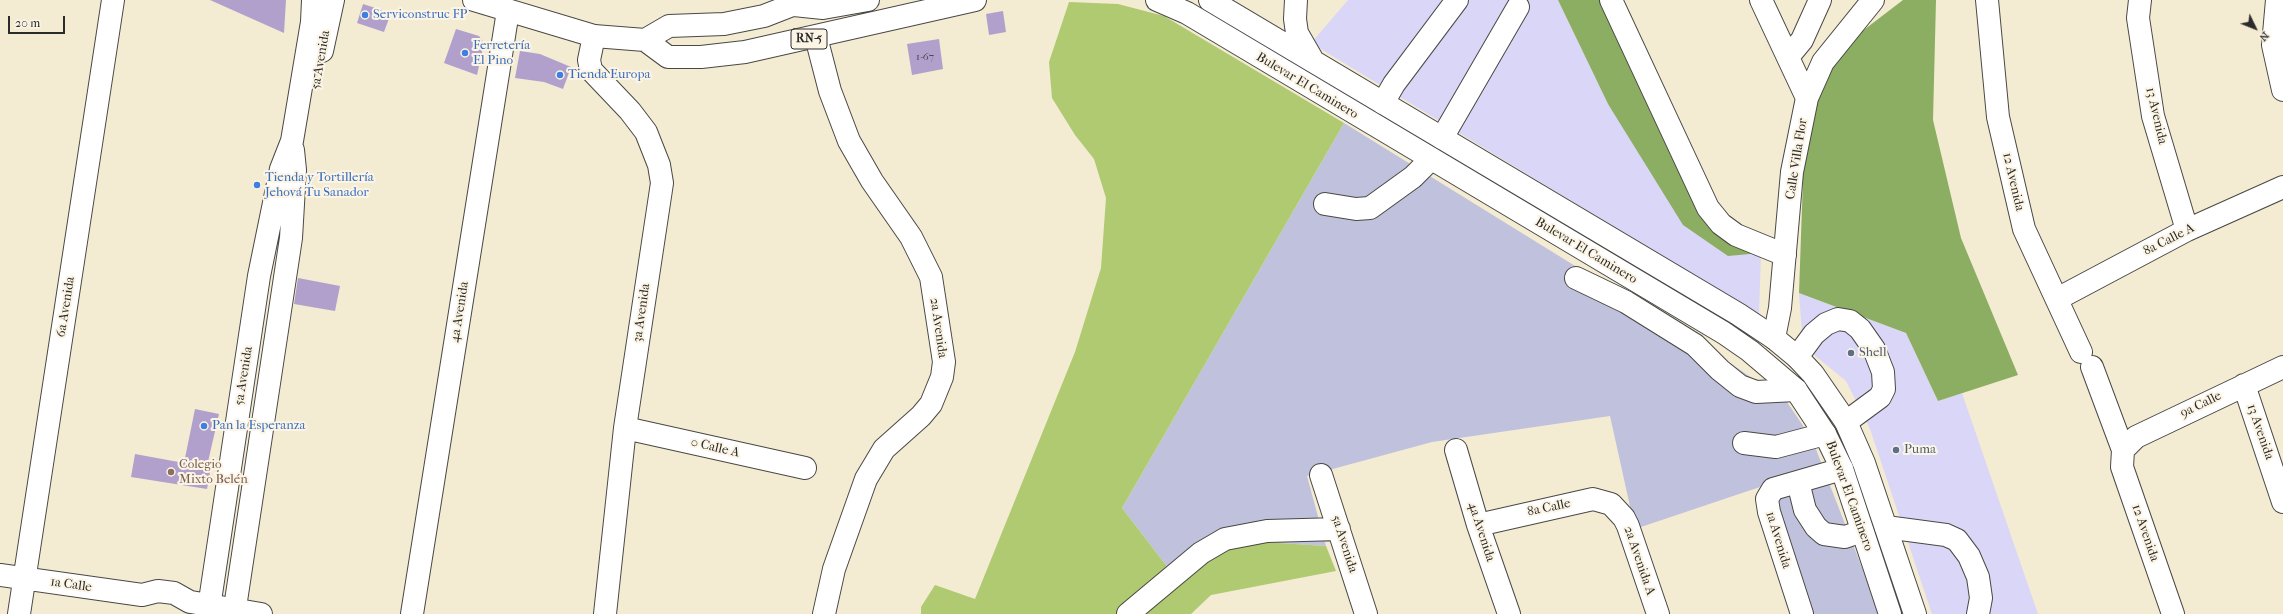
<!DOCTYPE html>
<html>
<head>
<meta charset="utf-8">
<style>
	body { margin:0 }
	#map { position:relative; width:2283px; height:614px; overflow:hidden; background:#f4ebd3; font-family:"IM FELL French Canon",serif }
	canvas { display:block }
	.north { position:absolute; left:2235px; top:8px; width:40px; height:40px; -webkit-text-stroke:3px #fcf5e5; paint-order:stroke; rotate:133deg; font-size:11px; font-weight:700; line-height:16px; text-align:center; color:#2b2b2b }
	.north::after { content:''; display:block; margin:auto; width:14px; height:18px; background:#2b2b2b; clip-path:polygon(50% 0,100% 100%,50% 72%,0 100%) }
	.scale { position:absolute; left:8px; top:16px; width:57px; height:18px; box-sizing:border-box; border:2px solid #2b2b2b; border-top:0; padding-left:5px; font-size:12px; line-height:14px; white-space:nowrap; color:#2b2b2b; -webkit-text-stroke:3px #fcf5e5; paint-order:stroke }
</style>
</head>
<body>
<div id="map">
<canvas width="2283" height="614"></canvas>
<div class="north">N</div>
<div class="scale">20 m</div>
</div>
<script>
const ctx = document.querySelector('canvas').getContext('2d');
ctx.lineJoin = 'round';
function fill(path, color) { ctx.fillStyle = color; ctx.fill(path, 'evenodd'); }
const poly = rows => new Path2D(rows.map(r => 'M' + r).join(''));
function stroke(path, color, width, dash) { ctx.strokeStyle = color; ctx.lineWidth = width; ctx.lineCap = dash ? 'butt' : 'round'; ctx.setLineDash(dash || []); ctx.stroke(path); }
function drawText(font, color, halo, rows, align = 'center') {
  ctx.font = font + ' "IM FELL French Canon",serif'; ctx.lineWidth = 4; ctx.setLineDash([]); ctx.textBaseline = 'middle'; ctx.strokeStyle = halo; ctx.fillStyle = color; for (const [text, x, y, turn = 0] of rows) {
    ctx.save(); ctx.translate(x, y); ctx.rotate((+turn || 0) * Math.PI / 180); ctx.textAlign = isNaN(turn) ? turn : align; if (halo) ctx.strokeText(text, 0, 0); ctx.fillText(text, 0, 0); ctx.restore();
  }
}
fill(poly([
	[1348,0,1558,0,1608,104,1761,253,1759,315,1311,43],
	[1799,293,1906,333,1938,401,1962,393,2038,614,1932,614,1870,429,1846,381,1803,346]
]), '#dad6f7');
fill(poly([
	[1344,123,1711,350,1787,402,1812,439,1880,614,1800,614,1760,487,1635,529,1610,416,1432,442,1307,476,1326,546,1246,541,1175,577,1122,508]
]), '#c0c2dd');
fill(poly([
	[1069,2,1118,4,1164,16,1344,123,1122,508,1175,577,1246,541,1326,546,1336,571,1211,595,1191,614,921,614,921,607,935,585,975,599,1075,352,1101,268,1106,198,1094,159,1075,135,1052,98,1049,62]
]), '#afca70');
fill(poly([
	[1558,0,1612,0,1723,220,1761,253,1728,256,1683,225,1608,104],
	[1903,0,1936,0,1933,120,1961,238,2018,375,1938,401,1906,333,1799,293,1804,150,1817,86,1852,39]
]), '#8bae62');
fill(poly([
	[210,0,286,0,284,33],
	[363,4,391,13,384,32,357,23],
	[1003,11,1006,32,989,35,986,14],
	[456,29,479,36,484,43,477,75,444,63],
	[939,39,943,69,912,75,907,44],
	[520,51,540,54,571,67,563,89,544,82,515,78],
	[298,278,340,286,335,311,294,304],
	[195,409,219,414,207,466,211,467,207,489,131,477,135,454,184,463]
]), '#b1a0cc');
const minor = poly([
	[1611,0,1708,208,1721,224,1736,235,1785,255],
	[1761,0,1807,98],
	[1987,0,1998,117,2024,229,2081,352],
	[2140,0,2138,18,2153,116,2187,230],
	[2277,0,2273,45,2283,90],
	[594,36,589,60,591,70,630,111,646,132,659,165,662,183,625,428,605,614],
	[816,37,830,91,849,141,872,181,911,237,931,277,944,362,942,377,931,404,921,416,884,449,866,479,834,569,824,614],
	[1788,57,1802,40,1820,0],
	[1383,103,1394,84,1457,0],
	[1442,138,1518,7],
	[1325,204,1356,209,1370,208,1413,177,1431,159],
	[1576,278,1626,302,1695,345,1720,370,1740,386,1756,392,1796,390],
	[2057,299,2187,230,2283,187],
	[1774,338,1780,308,1792,172,1807,98,1823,62,1873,0],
	[1797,357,1814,334,1826,324,1838,319,1850,321,1860,329,1874,349,1883,372,1884,389,1880,397,1846,422],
	[2092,367,2123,450,2122,467,2173,614],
	[2244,385,2283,502],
	[625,428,805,468],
	[1744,443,1776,447,1825,434],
	[1456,450,1478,525,1509,614],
	[2123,450,2136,437,2283,367],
	[1321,475,1366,614],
	[1798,482,1805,510,1816,527,1824,534,1845,537,1862,531],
	[1478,525,1593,499,1611,504,1624,518,1628,526,1658,614],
	[1886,527,1946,535,1957,540,1969,556,1978,577,1981,598,1978,614],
	[0,575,142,595,158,591,174,593,190,602],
	[191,602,261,614],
	[19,614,113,0],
	[412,614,508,11],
	[1128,614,1201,553,1225,539,1267,531,1339,529],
	[1802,614,1769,512,1767,499,1773,489,1842,469]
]);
const major = poly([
	[474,0,594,36,645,40,668,57,701,57,745,52,975,0],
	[1157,0,1187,13,1724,333,1750,351,1796,390,1825,434,1842,469,1890,614],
	[1210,0,1738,314,1774,338,1797,357,1813,374,1846,422,1864,463,1915,614],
	[1296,0,1295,19,1297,33,1312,59],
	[794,5,823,8,868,0],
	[645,40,669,26,724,24,764,16,805,0],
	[322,51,333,0],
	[208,614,259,276,281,169,292,141,312,22,313,0],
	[234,614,291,238,295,170,293,150]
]);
stroke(minor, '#494844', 24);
stroke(major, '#494844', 24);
stroke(minor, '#fff', 22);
stroke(major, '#fff', 22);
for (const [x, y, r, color] of [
	[365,15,4,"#3f7fe0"],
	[465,53,4,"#3f7fe0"],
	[560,75,4,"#3f7fe0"],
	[257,185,4,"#3f7fe0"],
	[1851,353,4,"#5c6f8a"],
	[204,426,4,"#3f7fe0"],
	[1896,450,4,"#5c6f8a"],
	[171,472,4,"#8d6e63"]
]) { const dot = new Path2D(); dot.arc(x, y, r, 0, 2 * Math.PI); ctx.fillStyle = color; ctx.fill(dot); stroke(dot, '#fcf5e5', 1.5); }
drawText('11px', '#4c4853', null, [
	["1-67",925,57]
]);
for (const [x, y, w] of [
	[809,39,36]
]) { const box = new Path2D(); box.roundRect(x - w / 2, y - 10, w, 20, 3); ctx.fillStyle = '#fcf5e5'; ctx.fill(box); stroke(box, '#2b2b2b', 1); }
drawText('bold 12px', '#2b2b2b', null, [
	["RN-5",809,39]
]);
drawText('13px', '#366cbe', '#fcf5e5', [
	["Serviconstruc FP",373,15],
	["Ferretería",473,46],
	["El Pino",473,61],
	["Tienda Europa",568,75],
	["Tienda y Tortillería",265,178],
	["Jehová Tu Sanador",265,193],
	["Pan la Esperanza",212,426]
], 'left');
drawText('13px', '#2b2b2b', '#fcf5e5', [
	["5a Avenida",321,60,-80],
	["Bulevar El Caminero",1307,86,31],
	["13 Avenida",2156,116,77],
	["Calle Villa Flor",1797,159,-81],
	["12 Avenida",2013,182,77],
	["8a Calle A",2169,240,-27],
	["Bulevar El Caminero",1586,251,31],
	["6a Avenida",66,307,-81],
	["4a Avenida",460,312,-81],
	["3a Avenida",642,313,-82],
	["2a Avenida",938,328,82],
	["5a Avenida",244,376,-81],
	["9a Calle",2201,405,-26],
	["13 Avenida",2260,432,71],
	["0 Calle A",715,448,13],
	["Bulevar El Caminero",1849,496,70],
	["8a Calle",1549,508,-12],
	["4a Avenida",1481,532,72],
	["12 Avenida",2145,533,71],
	["1a Avenida",1778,540,73],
	["5a Avenida",1344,544,72],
	["2a Avenida A",1639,561,71],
	["1a Calle",71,585,8]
]);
drawText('13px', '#4e5e75', '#fcf5e5', [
	["Shell",1859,353],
	["Puma",1904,450]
], 'left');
drawText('13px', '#785e54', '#fcf5e5', [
	["Colegio",179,465],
	["Mixto Belén",179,480]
], 'left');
</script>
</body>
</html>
